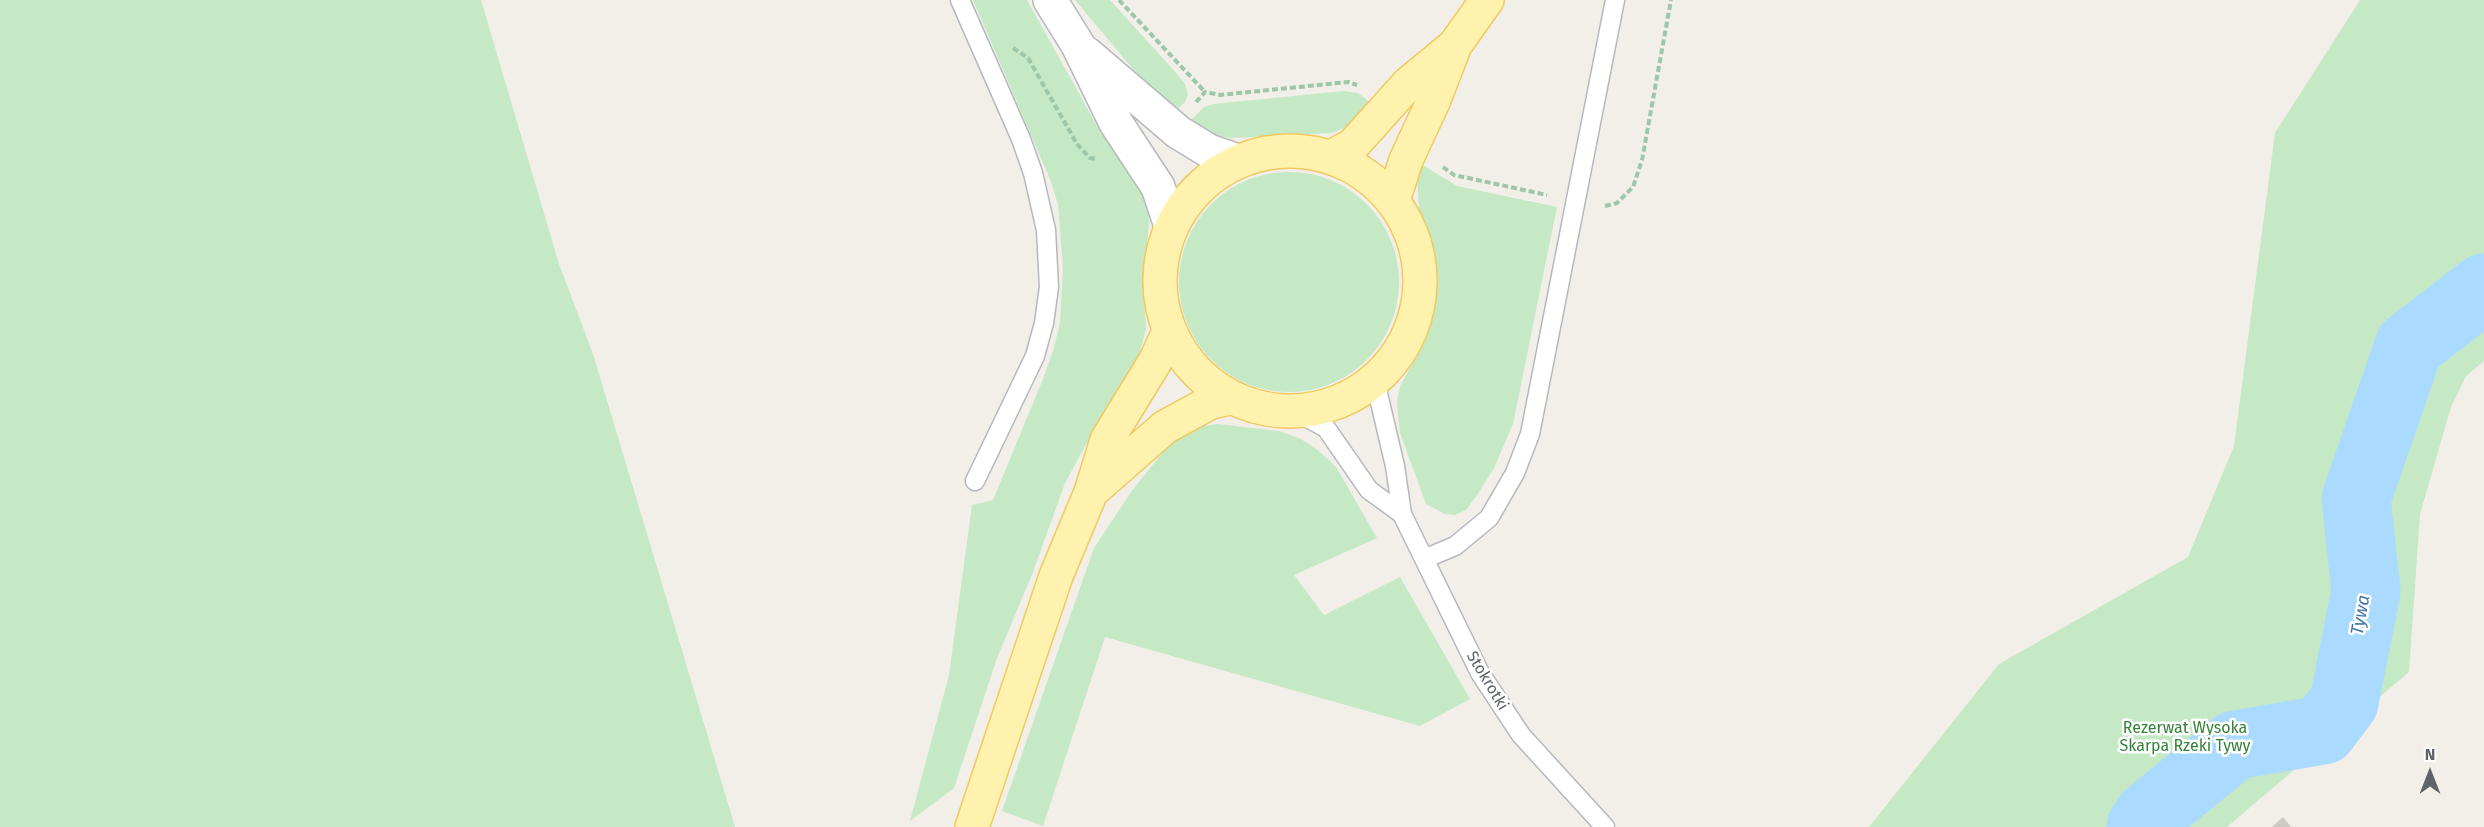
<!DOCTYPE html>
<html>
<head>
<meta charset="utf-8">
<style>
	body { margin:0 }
	#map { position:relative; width:2484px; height:827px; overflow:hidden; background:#f1efe8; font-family:"Fira Sans",sans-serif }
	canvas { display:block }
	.north { position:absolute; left:2400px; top:743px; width:60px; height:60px; -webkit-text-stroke:4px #fff; paint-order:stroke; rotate:0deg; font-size:16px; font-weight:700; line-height:24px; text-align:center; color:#5f6368 }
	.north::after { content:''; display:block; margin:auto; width:21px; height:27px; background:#5f6368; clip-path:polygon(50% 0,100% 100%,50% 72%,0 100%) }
</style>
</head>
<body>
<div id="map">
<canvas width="2484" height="827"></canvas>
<div class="north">N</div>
</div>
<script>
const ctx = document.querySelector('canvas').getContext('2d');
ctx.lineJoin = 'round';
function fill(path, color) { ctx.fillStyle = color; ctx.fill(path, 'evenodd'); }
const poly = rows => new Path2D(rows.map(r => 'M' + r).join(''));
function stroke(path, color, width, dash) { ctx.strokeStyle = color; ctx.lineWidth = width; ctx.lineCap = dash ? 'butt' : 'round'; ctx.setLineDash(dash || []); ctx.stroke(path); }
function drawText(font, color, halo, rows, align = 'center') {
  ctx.font = font + ' "Fira Sans",sans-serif'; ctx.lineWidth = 5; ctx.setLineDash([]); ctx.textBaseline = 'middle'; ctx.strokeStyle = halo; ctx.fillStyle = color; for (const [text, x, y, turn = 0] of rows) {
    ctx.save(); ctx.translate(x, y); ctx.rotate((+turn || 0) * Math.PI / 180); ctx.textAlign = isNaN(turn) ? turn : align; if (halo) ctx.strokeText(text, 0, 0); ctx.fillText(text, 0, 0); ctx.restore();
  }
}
fill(poly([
	[0,0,481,0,559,264,593,354,735,827,0,827],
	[973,0,1027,0,1102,135,1137,175,1150,214,1143,283,1146,329,1139,356,1109,402,1065,483,1033,572,997,658,954,788,910,821,949,675,972,505,993,500,1043,379,1053,351,1060,323,1063,268,1058,204,1050,179],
	[1075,0,1110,0,1178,75,1185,84,1188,95,1185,102,1175,111,1139,76],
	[2360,0,2484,0,2484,361,2466,376,2451,407,2420,514,2409,672,2227,827,1869,827,1999,664,2188,557,2234,446,2275,133],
	[1344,91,1358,93,1373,105,1346,127,1332,133,1231,138,1216,135,1189,122,1204,107,1214,104],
	[1421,164,1457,186,1557,207,1513,424,1494,468,1477,495,1466,510,1455,515,1445,514,1426,504,1400,433,1398,417,1397,401,1400,386,1425,341,1434,314,1436,296,1433,254,1419,210,1417,176],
	'1179 282a110 110 0 1 1 220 0a110 110 0 1 1-220 0Z',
	[1218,424,1279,431,1301,439,1319,451,1336,467,1377,538,1294,575,1324,615,1400,577,1470,699,1420,726,1105,637,1043,826,1002,811,1094,548,1131,492,1171,442,1196,427]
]), '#c5e8c5');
stroke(poly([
	[2141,827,2148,816,2235,745,2323,730,2344,702,2366,591,2356,499,2409,346,2484,288]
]), '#aadaff', 69);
fill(poly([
	[2283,817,2291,827,2272,827]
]), '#cccac5');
const lane = poly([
	[960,0,1021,139,1033,173,1046,230,1049,287,1044,323,1035,356,975,481],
	[1375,381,1395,466,1402,514,1480,673,1521,735,1605,827],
	[1297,412,1326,428,1369,490,1402,514],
	[1424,559,1455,546,1489,518,1515,473,1530,434,1615,0]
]);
const secondary = poly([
	[1050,0,1078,45,1116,123,1158,187,1171,226],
	[1087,54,1178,132,1209,151,1238,161]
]);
const primary = poly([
	'1160 281a130 130 0 1 1 260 0a130 130 0 1 1-260 0Z',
	[1331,157,1353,145,1408,84,1454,46],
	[1393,201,1406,160,1433,102,1455,45,1487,0],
	[1091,492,1165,427,1211,402,1230,398],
	[972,827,1056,576,1091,492,1107,440,1156,360,1169,331]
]);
stroke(lane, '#b5b8bc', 21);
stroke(secondary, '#b6babf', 36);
stroke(primary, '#f2c960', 36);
stroke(poly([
	[1119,0,1205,92],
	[1013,48,1028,58,1077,144,1090,158,1096,159],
	[1196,102,1205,92,1220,95,1348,82,1357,85],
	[1443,167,1454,175,1547,195],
	[1605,206,1617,203,1633,187,1642,160,1671,0]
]), '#9cc7a9', 4, [6, 3]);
stroke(lane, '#fff', 18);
stroke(secondary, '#fff', 33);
stroke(primary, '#fff2af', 33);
drawText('16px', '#5f6368', '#fff', [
	["Stokrotki",1487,681,59]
]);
drawText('16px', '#348238', '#fff', [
	["Rezerwat Wysoka",2185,729],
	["Skarpa Rzeki Tywy",2185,747]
]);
drawText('italic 18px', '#4174aa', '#fff', [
	["Tywa",2361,615,-80]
]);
</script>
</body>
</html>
